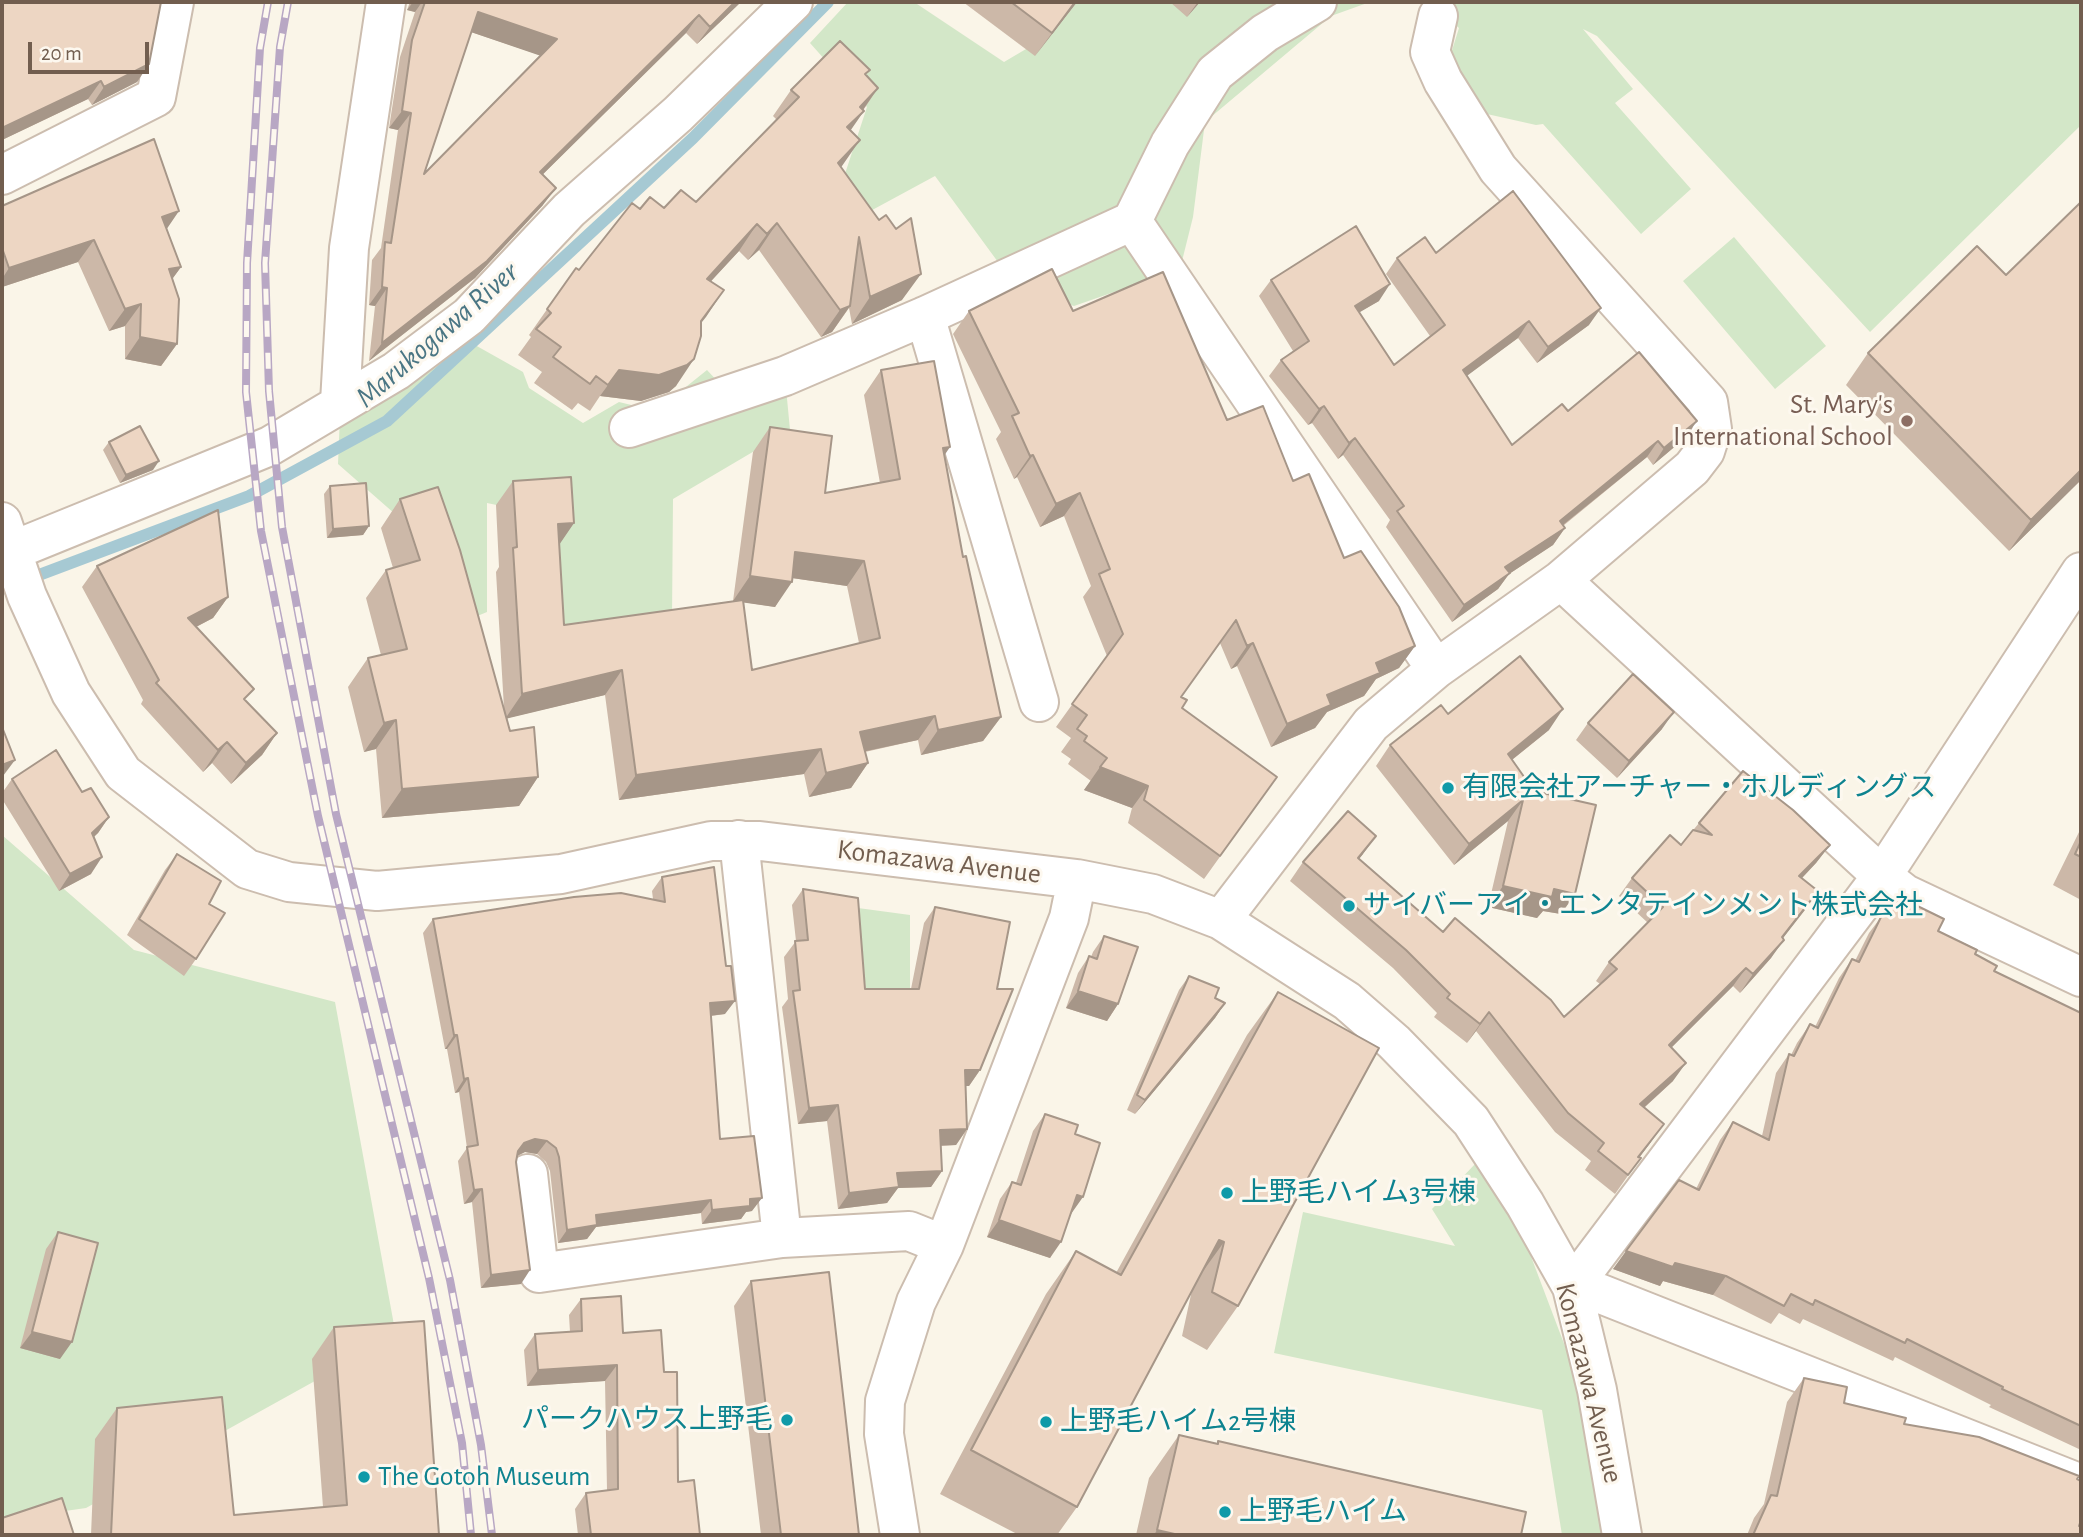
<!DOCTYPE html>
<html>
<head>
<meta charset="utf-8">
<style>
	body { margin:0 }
	#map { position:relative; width:2083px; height:1537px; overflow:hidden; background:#faf5e8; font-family:"Alegreya Sans",sans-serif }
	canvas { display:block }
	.frame { position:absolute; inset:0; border:4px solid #725e4f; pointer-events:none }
	.scale { position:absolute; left:28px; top:42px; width:121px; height:32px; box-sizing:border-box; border:4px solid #725e4f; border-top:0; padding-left:9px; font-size:21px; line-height:24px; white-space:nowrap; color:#725e4f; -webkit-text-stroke:5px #fdf8ef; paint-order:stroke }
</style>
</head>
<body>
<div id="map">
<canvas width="2083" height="1537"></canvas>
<div class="frame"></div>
<div class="scale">20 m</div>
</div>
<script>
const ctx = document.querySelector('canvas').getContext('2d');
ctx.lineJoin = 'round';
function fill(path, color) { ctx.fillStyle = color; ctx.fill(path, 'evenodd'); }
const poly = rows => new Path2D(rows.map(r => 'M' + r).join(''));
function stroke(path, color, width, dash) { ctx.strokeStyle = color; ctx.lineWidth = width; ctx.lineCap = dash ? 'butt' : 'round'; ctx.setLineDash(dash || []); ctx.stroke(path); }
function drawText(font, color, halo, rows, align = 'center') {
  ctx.font = font + ' "Alegreya Sans","Noto Sans JP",sans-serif'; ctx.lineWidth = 6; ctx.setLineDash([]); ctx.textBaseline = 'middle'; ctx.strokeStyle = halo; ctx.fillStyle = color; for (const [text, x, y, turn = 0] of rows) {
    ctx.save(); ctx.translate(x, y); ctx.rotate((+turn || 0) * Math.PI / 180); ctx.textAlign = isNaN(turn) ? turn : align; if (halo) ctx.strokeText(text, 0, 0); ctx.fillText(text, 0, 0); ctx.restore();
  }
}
fill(poly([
	[848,2,914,2,1004,62,1043,39,1030,2,1370,2,1331,16,1205,122,1193,217,1180,269,1074,306,1017,288,935,176,863,215,839,192,867,107,810,43],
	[1430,2,2081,2,2079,127,1870,332,1597,36,1583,29,1633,89,1615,103,1691,189,1641,234,1543,124,1536,125,1478,112,1448,63,1459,28],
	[1734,237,1826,346,1775,389,1683,281],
	[459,336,523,372,529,388,583,423,619,402,656,411,707,370,734,399,786,388,790,430,673,499,672,619,548,666,535,513,487,503,487,612,458,624,395,514,338,464,340,415],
	[2,835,134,950,335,1002,396,1336,86,1508,2,1520],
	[858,908,910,915,910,999,867,1002],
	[1476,1163,1527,1246,1585,1399,1606,1535,1562,1535,1542,1410,1274,1353,1303,1212,1455,1246,1432,1209]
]), '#d3e7c8');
stroke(poly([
	[2,589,249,496,387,421,693,138,828,2]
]), '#a6c9d3', 12);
const minor = poly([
	[2,175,156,97,174,2],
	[1132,221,1436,669],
	[925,316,1039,702],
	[340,402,349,248,386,2],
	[629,428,785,376,925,316,1132,221,1170,144,1215,73,1265,33,1317,2],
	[2,522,27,596,71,693,123,773,247,869,289,882,377,891,561,874,711,841,760,841,1077,879,1153,894,1221,920,1347,1001,1394,1042,1471,1121,1525,1204,1572,1287,1597,1390,1622,1535],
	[2,555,270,446,396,371,469,316,569,210,678,114,793,2],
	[2081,572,1882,876,1572,1287,1596,1292,2081,1484],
	[1561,580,1882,876,1905,894,2081,977],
	[739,840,782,1238],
	[1221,920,1371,724,1436,669,1561,580,1692,468,1705,451,1712,429,1708,402,1498,169,1443,81,1430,52,1438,16],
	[528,1174,539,1273,782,1238,909,1231,944,1245],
	[900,1535,884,1434,885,1401,916,1302,944,1245,1069,918,1077,879]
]);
stroke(minor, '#ccbdaf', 42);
stroke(minor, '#fff', 38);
const rail = poly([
	[268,2,260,48,247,263,246,392,261,531,318,816,429,1278,462,1443,471,1535],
	[288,2,280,47,265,263,269,391,282,527,336,814,450,1280,481,1445,492,1535]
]);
stroke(rail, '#b8a7c4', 8);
stroke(rail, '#fdf8ef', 5, [16]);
fill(poly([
	[2,2,149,64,137,82,92,105,88,99,2,140],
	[410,2,741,2,697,44,686,33,542,175,543,205,475,278,369,361,375,306,369,305,372,260,381,248,398,130,389,128,400,57,415,12,407,10],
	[471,32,540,55,424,174],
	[963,2,1077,2,1035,56],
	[1170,2,1200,2,1187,17],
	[866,75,878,88,850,130,841,167,902,300,852,324,849,308,832,332,821,337,759,250,748,260,739,251,711,281,701,323,676,386,669,392,641,401,600,396,590,411,578,403,572,410,534,383,542,372,518,355,531,337,529,335,576,268,579,270,640,209,664,208,696,202,777,120,773,116,791,90],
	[2081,202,2081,480,2009,551,1846,385,1868,353,2006,275],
	[2,206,167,229,181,267,172,279,177,344,161,366,125,359,125,326,109,331,78,262,2,287],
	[1436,253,1589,325,1537,363,1518,338,1467,375,1512,445,1568,411,1685,438,1653,465,1647,457,1563,526,1565,528,1553,545,1509,574,1498,589,1452,622,1386,527,1390,520,1343,455,1338,459,1312,423,1308,425,1269,376,1281,360,1293,351,1259,296,1271,280,1379,301,1359,312,1394,365,1430,336,1386,274,1397,258],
	[969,311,1073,311,1227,420,1293,481,1344,558,1415,646,1399,668,1376,679,1364,696,1327,712,1315,728,1271,747,1237,666,1231,669,1220,643,1181,697,1182,708,1277,777,1204,879,1128,823,1132,808,1084,790,1091,781,1068,764,1071,759,1061,752,1071,738,1056,727,1107,656,1083,597,1091,586,1064,516,1040,527,1017,477,1014,479,996,439,1001,432,953,334],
	[881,370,944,455,963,557,1001,717,983,741,921,755,918,740,865,752,868,763,851,788,809,797,804,774,619,800,605,695,507,718,510,731,538,777,519,806,382,818,376,749,364,752,348,687,368,658,381,655,366,598,386,570,393,568,381,528,400,499,504,708,496,572,499,567,496,505,513,481,574,523,559,544,564,625,733,601,753,452,770,427,825,493,880,483,864,395],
	[792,578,847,586,859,643,752,670,743,602,775,607],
	[109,442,153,470,120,483,103,450],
	[330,486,369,526,363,535,327,538,324,494],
	[97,566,228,597,213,618,196,627,246,701,277,733,262,755,231,784,212,763,203,772,141,704,143,700,82,587],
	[1448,714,1549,730,1512,760,1575,894,1561,914,1543,911,1537,918,1488,907,1508,821,1454,865,1376,766,1390,745],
	[1588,723,1662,729,1617,778,1576,740],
	[12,779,82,792,109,817,98,833,94,837,91,874,59,891,2,799,2,793],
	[1699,823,1830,845,1816,863,1802,878,1818,891,1783,938,1771,958,1740,993,1733,986,1672,1047,1673,1081,1644,1108,1651,1142,1639,1158,1627,1177,1615,1194,1585,1170,1591,1161,1555,1132,1476,1031,1467,1043,1434,1017,1437,1013,1393,968,1290,881,1303,862,1363,854,1359,859,1443,932,1564,1017,1600,984,1596,981,1609,962,1648,923,1619,896,1632,878,1681,845],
	[2081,828,2081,900,2053,885],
	[177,854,209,904,196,959,184,976,127,935,165,870],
	[662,877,725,1014,711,1016,720,1139,752,1211,746,1212,741,1219,702,1224,701,1213,596,1227,587,1239,558,1243,550,1171,546,1162,537,1154,525,1152,517,1156,516,1162,521,1284,481,1288,472,1202,464,1204,458,1161,467,1148,459,1092,455,1093,447,1049,445,1049,423,933,433,919,653,899,652,891],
	[803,889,865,989,911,989,924,923,935,907,980,1070,969,1086,965,1086,967,1129,956,1145,941,1146,942,1171,931,1187,898,1188,887,1203,838,1209,827,1121,798,1124,782,1007,788,999,784,957,796,941,792,905],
	[1897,896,1938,931,1975,954,1994,971,2081,1013,2081,1450,1989,1407,1991,1405,1895,1357,1893,1361,1803,1319,1800,1324,1779,1313,1771,1324,1713,1295,1663,1281,1660,1286,1613,1269,1696,1189,1720,1140,1733,1122,1762,1136,1776,1073,1789,1054,1791,1055,1797,1043,1810,1024,1815,1027,1839,978,1852,959,1855,961,1869,933],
	[1104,936,1118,1004,1107,1021,1066,1008,1078,973,1089,956,1091,957,1093,952],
	[1189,976,1215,998,1225,1003,1215,1018,1135,1114,1127,1110,1179,990],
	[1278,992,1238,1306,1207,1350,1182,1336,1192,1290,1077,1507,1057,1535,1019,1535,940,1494,1046,1294,1076,1251,1116,1273,1247,1035],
	[1045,1114,1075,1134,1071,1214,1050,1258,987,1237,1000,1199,1012,1182,1016,1183,1033,1131],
	[58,1232,60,1359,20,1348,46,1249],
	[751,1281,859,1535,761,1535,734,1306],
	[581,1299,623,1333,664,1372,678,1482,700,1535,578,1535,575,1509,586,1493,607,1490,605,1381,527,1386,524,1350,535,1334,570,1332,569,1315],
	[334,1327,439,1535,91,1535,95,1439,117,1408,234,1515,323,1507,312,1359],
	[1804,1378,1844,1403,1904,1424,2077,1479,2079,1526,2081,1535,1747,1535,1754,1518,1764,1504,1787,1402],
	[1179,1435,1217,1444,1218,1441,1521,1535,1136,1535,1149,1478]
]), '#ccb8a8');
fill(poly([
	[413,2,422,2,415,12,407,10],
	[735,2,741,2,697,44,710,27],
	[1075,2,1077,2,1035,56,1052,33],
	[1198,2,1200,2,1187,17],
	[478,12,557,39,544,57,465,30],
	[699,15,686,33,527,190,540,172],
	[149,64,137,82,92,105,104,87],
	[101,81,88,99,2,140,2,128],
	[878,88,860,114,860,107],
	[402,111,411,113,398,130,389,128],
	[864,111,846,137,847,127],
	[860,140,842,166,820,189,838,163],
	[556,188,543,205,475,278,369,361,382,343],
	[179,211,164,233,162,217],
	[777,223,759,250,748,260,767,234],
	[757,224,739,251,689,305,707,279],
	[94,240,78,262,2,287,2,279,9,268],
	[181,267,165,289,169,269],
	[921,274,902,300,852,324,870,297],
	[1390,284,1379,301,1343,322,1355,306],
	[382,287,387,288,375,306,369,305],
	[724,290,706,317,682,347,701,321],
	[141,304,125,326,109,331,125,309],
	[850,306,832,332,821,337,840,310],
	[1601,308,1589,325,1537,363,1548,347],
	[1529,321,1518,338,1452,387,1463,370],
	[140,337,177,344,161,366,125,359],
	[694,359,676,386,669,392,641,401,600,396,619,370],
	[1324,406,1312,423,1308,425,1319,409],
	[1697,421,1685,438,1653,465,1664,448],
	[1355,438,1343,455,1338,459,1349,443],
	[1658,441,1647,457,1548,537,1560,521],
	[950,447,933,472,943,448],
	[1033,455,1017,477,1014,479,1030,456],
	[159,461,153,470,120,483,126,475],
	[2081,470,2081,480,2009,551,2031,520],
	[1080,493,1064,516,1040,527,1056,504],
	[574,523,557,548,558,524],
	[369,526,363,535,327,538,333,529],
	[1565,528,1553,545,1509,574,1498,589,1452,622,1464,605,1505,567],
	[795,552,864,561,847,586,778,576],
	[750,576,792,582,775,607,733,601],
	[228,597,213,618,173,639,188,618],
	[1253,643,1237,666,1231,669,1247,646],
	[1415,646,1399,668,1376,679,1364,696,1327,712,1315,728,1271,747,1287,724,1327,695,1376,663],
	[622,670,605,695,505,719,522,694],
	[1563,709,1549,730,1493,775,1508,754],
	[1674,712,1662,729,1617,778,1629,761],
	[935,716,918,740,843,756,860,732],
	[1001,717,983,741,921,755,938,730],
	[396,720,376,749,364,752,384,723],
	[277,733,262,755,231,784,246,763],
	[227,742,212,763,203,772,218,750],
	[821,749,804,774,619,800,636,775],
	[15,760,3,776,2,777,2,765],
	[868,763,851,788,809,797,826,773],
	[1100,767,1148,786,1132,808,1084,790],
	[538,777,519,806,382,818,402,789],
	[1523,800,1508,821,1454,865,1469,844],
	[109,817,98,833,80,849,92,833],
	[1376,836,1363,854,1345,876,1358,858],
	[1830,845,1816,863,1786,895,1799,876],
	[102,857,91,874,59,891,70,874],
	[1503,886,1554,889,1575,894,1561,914,1543,911,1537,918,1488,907],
	[1818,891,1805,910,1769,956,1782,937],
	[1784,940,1771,958,1740,993,1753,974],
	[1746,968,1733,986,1656,1063,1669,1045],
	[1078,991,1118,1004,1107,1021,1066,1008],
	[735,1001,725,1014,700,1017,710,1003],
	[1225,1003,1215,1018,1135,1114,1145,1100],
	[1489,1012,1476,1031,1467,1043,1480,1024],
	[454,1035,457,1035,447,1049,445,1049],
	[1686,1063,1673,1081,1627,1123,1640,1104],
	[965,1070,980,1070,969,1086,954,1086],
	[468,1078,459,1092,455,1093,464,1079],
	[838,1105,827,1121,798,1124,809,1108],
	[1664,1124,1651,1142,1625,1176,1638,1157],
	[967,1129,956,1145,929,1146,940,1130],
	[535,1139,547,1141,537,1154,525,1152,515,1157,508,1165,524,1143],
	[942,1171,931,1187,898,1188,887,1203,838,1209,849,1193,897,1173],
	[482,1189,472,1202,464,1204,474,1190],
	[1077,1195,1083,1197,1071,1214,1065,1212],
	[762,1198,752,1211,746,1212,741,1219,702,1224,712,1210,750,1199],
	[711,1200,701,1213,596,1227,587,1239,558,1243,567,1230,596,1215],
	[999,1220,1061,1242,1050,1258,987,1237],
	[1219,1240,1224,1242,1193,1285],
	[1626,1251,1675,1263,1726,1276,1713,1295,1663,1281,1660,1286,1613,1269],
	[530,1270,521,1284,481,1288,491,1275],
	[32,1332,72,1342,60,1359,20,1348],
	[617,1365,605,1381,527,1386,538,1370],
	[1157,1530,1179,1535,1154,1535]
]), '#a69688');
const building = poly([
	[2,2,161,2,149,64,104,87,101,81,2,128,2,2],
	[425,2,735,2,710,27,699,15,540,172,556,188,487,261,382,343,387,288,382,287,385,242,391,243,411,113,402,111,412,40,425,2],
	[478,12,557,39,424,174,478,12],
	[1011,2,1075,2,1052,33,1011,2],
	[840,41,870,70,865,74,878,88,860,107,864,111,847,127,860,140,838,163,879,220,886,215,896,229,911,218,921,274,870,297,859,237,850,306,840,310,777,223,767,234,757,224,707,279,724,290,701,321,701,336,694,359,687,365,659,375,619,370,608,385,596,376,590,384,553,357,561,347,536,329,551,313,547,309,576,268,579,270,632,203,640,209,650,197,664,208,681,190,696,202,799,97,791,90,840,41],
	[154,139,179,211,162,217,181,267,169,269,179,299,177,344,140,337,141,304,125,309,94,240,9,268,2,248,2,206,154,139],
	[1513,191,1601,308,1548,347,1529,321,1463,370,1512,445,1562,404,1568,411,1639,352,1697,421,1664,448,1658,441,1560,521,1565,528,1505,567,1510,573,1464,605,1397,511,1404,506,1355,438,1349,443,1324,406,1319,409,1281,360,1309,341,1271,280,1356,226,1390,284,1355,306,1394,365,1445,325,1397,258,1425,237,1436,253,1513,191],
	[2081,202,2081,470,2031,520,1868,353,1977,246,2006,275,2081,202],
	[1052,269,1073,311,1163,272,1227,420,1263,406,1293,481,1309,474,1344,558,1361,551,1399,607,1415,646,1376,663,1380,673,1327,695,1331,705,1287,724,1253,643,1247,646,1236,620,1181,697,1187,700,1182,708,1277,777,1220,856,1144,800,1148,786,1100,767,1107,758,1084,741,1087,736,1077,729,1087,715,1072,704,1123,634,1099,574,1110,569,1080,493,1056,504,1033,455,1030,456,1012,416,1019,413,969,311,1052,269],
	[934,361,950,447,943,448,963,557,966,556,1001,717,938,730,935,716,860,732,868,763,826,773,821,749,636,775,622,670,522,694,513,548,517,547,513,481,571,477,574,523,558,524,564,625,743,600,752,670,880,638,864,561,795,552,792,582,750,576,770,427,832,436,825,493,900,479,881,370,934,361],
	[140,426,159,461,126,475,109,442,140,426],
	[366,483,369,526,333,529,330,486,366,483],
	[438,487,460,550,510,731,534,727,538,777,402,789,396,720,384,723,368,658,407,649,386,570,420,560,400,499,438,487],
	[218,510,228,597,188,618,254,689,244,699,277,733,246,763,227,742,218,750,156,683,159,680,97,566,218,510],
	[1520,656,1563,709,1508,754,1534,791,1596,805,1575,894,1554,889,1552,897,1503,886,1523,800,1469,844,1390,745,1441,705,1448,714,1520,656],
	[1633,674,1674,712,1629,761,1588,723,1633,674],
	[2,727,15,760,2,765,2,727],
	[56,750,82,792,91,788,109,817,92,833,102,857,70,874,12,779,56,750],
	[1743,771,1793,810,1830,845,1799,876,1818,891,1782,937,1784,940,1753,974,1746,968,1669,1045,1686,1063,1640,1104,1664,1124,1638,1157,1641,1158,1628,1175,1598,1151,1604,1143,1568,1113,1489,1012,1480,1024,1447,998,1450,994,1406,950,1303,862,1348,811,1376,836,1358,858,1443,932,1455,918,1551,1000,1564,1017,1617,969,1609,962,1663,907,1632,878,1670,835,1681,845,1693,830,1712,835,1699,823,1743,771],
	[2081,841,2081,857,2075,854,2081,841],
	[177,854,221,881,209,904,225,913,196,959,139,919,177,854],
	[714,867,726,966,731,966,735,1001,710,1003,720,1139,754,1136,762,1198,750,1199,750,1206,712,1210,711,1200,596,1215,597,1225,567,1230,559,1157,556,1148,547,1141,535,1139,524,1143,518,1151,516,1162,530,1270,491,1275,482,1189,474,1190,467,1147,478,1145,468,1078,464,1079,457,1035,454,1035,433,919,574,897,621,893,665,902,662,877,714,867],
	[803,889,858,898,865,989,919,989,935,907,1010,922,997,989,1013,989,980,1070,965,1070,967,1129,940,1130,942,1171,897,1173,899,1187,849,1193,838,1105,809,1108,793,991,800,990,795,941,808,940,803,889],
	[1897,896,1944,919,1938,931,1977,950,1975,954,1997,966,1994,971,2081,1013,2081,1426,2002,1389,2003,1387,1907,1339,1905,1343,1815,1300,1813,1305,1791,1294,1784,1306,1726,1276,1675,1263,1673,1267,1626,1251,1679,1180,1699,1190,1733,1122,1769,1140,1789,1054,1794,1056,1810,1024,1818,1028,1852,959,1859,962,1882,915,1886,917,1897,896],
	[1104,936,1138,947,1118,1004,1078,991,1089,956,1097,959,1104,936],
	[1189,976,1219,988,1215,998,1225,1003,1145,1100,1137,1095,1189,976],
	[1278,992,1379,1048,1238,1306,1212,1292,1224,1242,1219,1240,1077,1507,971,1450,1076,1251,1121,1275,1278,992],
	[1045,1114,1078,1125,1075,1134,1100,1143,1083,1197,1077,1195,1061,1242,999,1220,1012,1182,1021,1185,1045,1114],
	[58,1232,98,1243,72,1342,32,1332,58,1232],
	[829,1272,859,1535,781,1535,751,1281,829,1272],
	[621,1296,623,1333,661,1330,664,1372,677,1372,678,1482,694,1480,700,1535,591,1535,586,1493,618,1489,617,1365,538,1370,535,1334,582,1331,581,1299,621,1296],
	[424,1321,439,1535,111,1535,117,1408,222,1397,234,1515,347,1505,334,1327,424,1321],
	[1804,1378,1847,1387,1844,1403,1906,1418,1904,1424,1979,1437,2079,1476,2077,1479,2081,1481,2081,1520,2079,1526,2081,1526,2081,1535,1753,1535,1771,1495,1777,1496,1804,1378],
	[1179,1435,1218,1444,1218,1441,1526,1512,1521,1535,1179,1535,1157,1530,1179,1435],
	[62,1498,74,1535,2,1535,2,1518,62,1498]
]);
fill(building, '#edd6c3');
stroke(building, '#a69688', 2);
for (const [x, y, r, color] of [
	[1907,421,7,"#8d6e63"],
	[1448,788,7,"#0f9aa8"],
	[1349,906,7,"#0f9aa8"],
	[1227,1193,7,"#0f9aa8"],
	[787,1420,7,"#0f9aa8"],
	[1046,1422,7,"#0f9aa8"],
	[364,1477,7,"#0f9aa8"],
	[1225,1512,7,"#0f9aa8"]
]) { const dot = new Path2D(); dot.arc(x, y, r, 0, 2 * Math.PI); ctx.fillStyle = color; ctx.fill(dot); stroke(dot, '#fdf8ef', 2.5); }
drawText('28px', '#785e54', '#fdf8ef', [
	["St. Mary's",1893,405],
	["International School",1893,437]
], 'right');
drawText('28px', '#0d838f', '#fdf8ef', [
	["有限会社アーチャー・ホルディングス",1462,788],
	["サイバーアイ・エンタテインメント株式会社",1363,906],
	["上野毛ハイム3号棟",1241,1193],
	["パークハウス上野毛",773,1420,"right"],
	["上野毛ハイム2号棟",1060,1422],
	["The Gotoh Museum",378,1477],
	["上野毛ハイム",1239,1512]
], 'left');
drawText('28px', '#725e4f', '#fdf8ef', [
	["Komazawa Avenue",939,862,7],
	["Komazawa Avenue",1589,1383,76]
]);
drawText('italic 30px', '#4a7684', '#fdf8ef', [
	["Marukogawa River",437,335,-41]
]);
</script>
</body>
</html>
